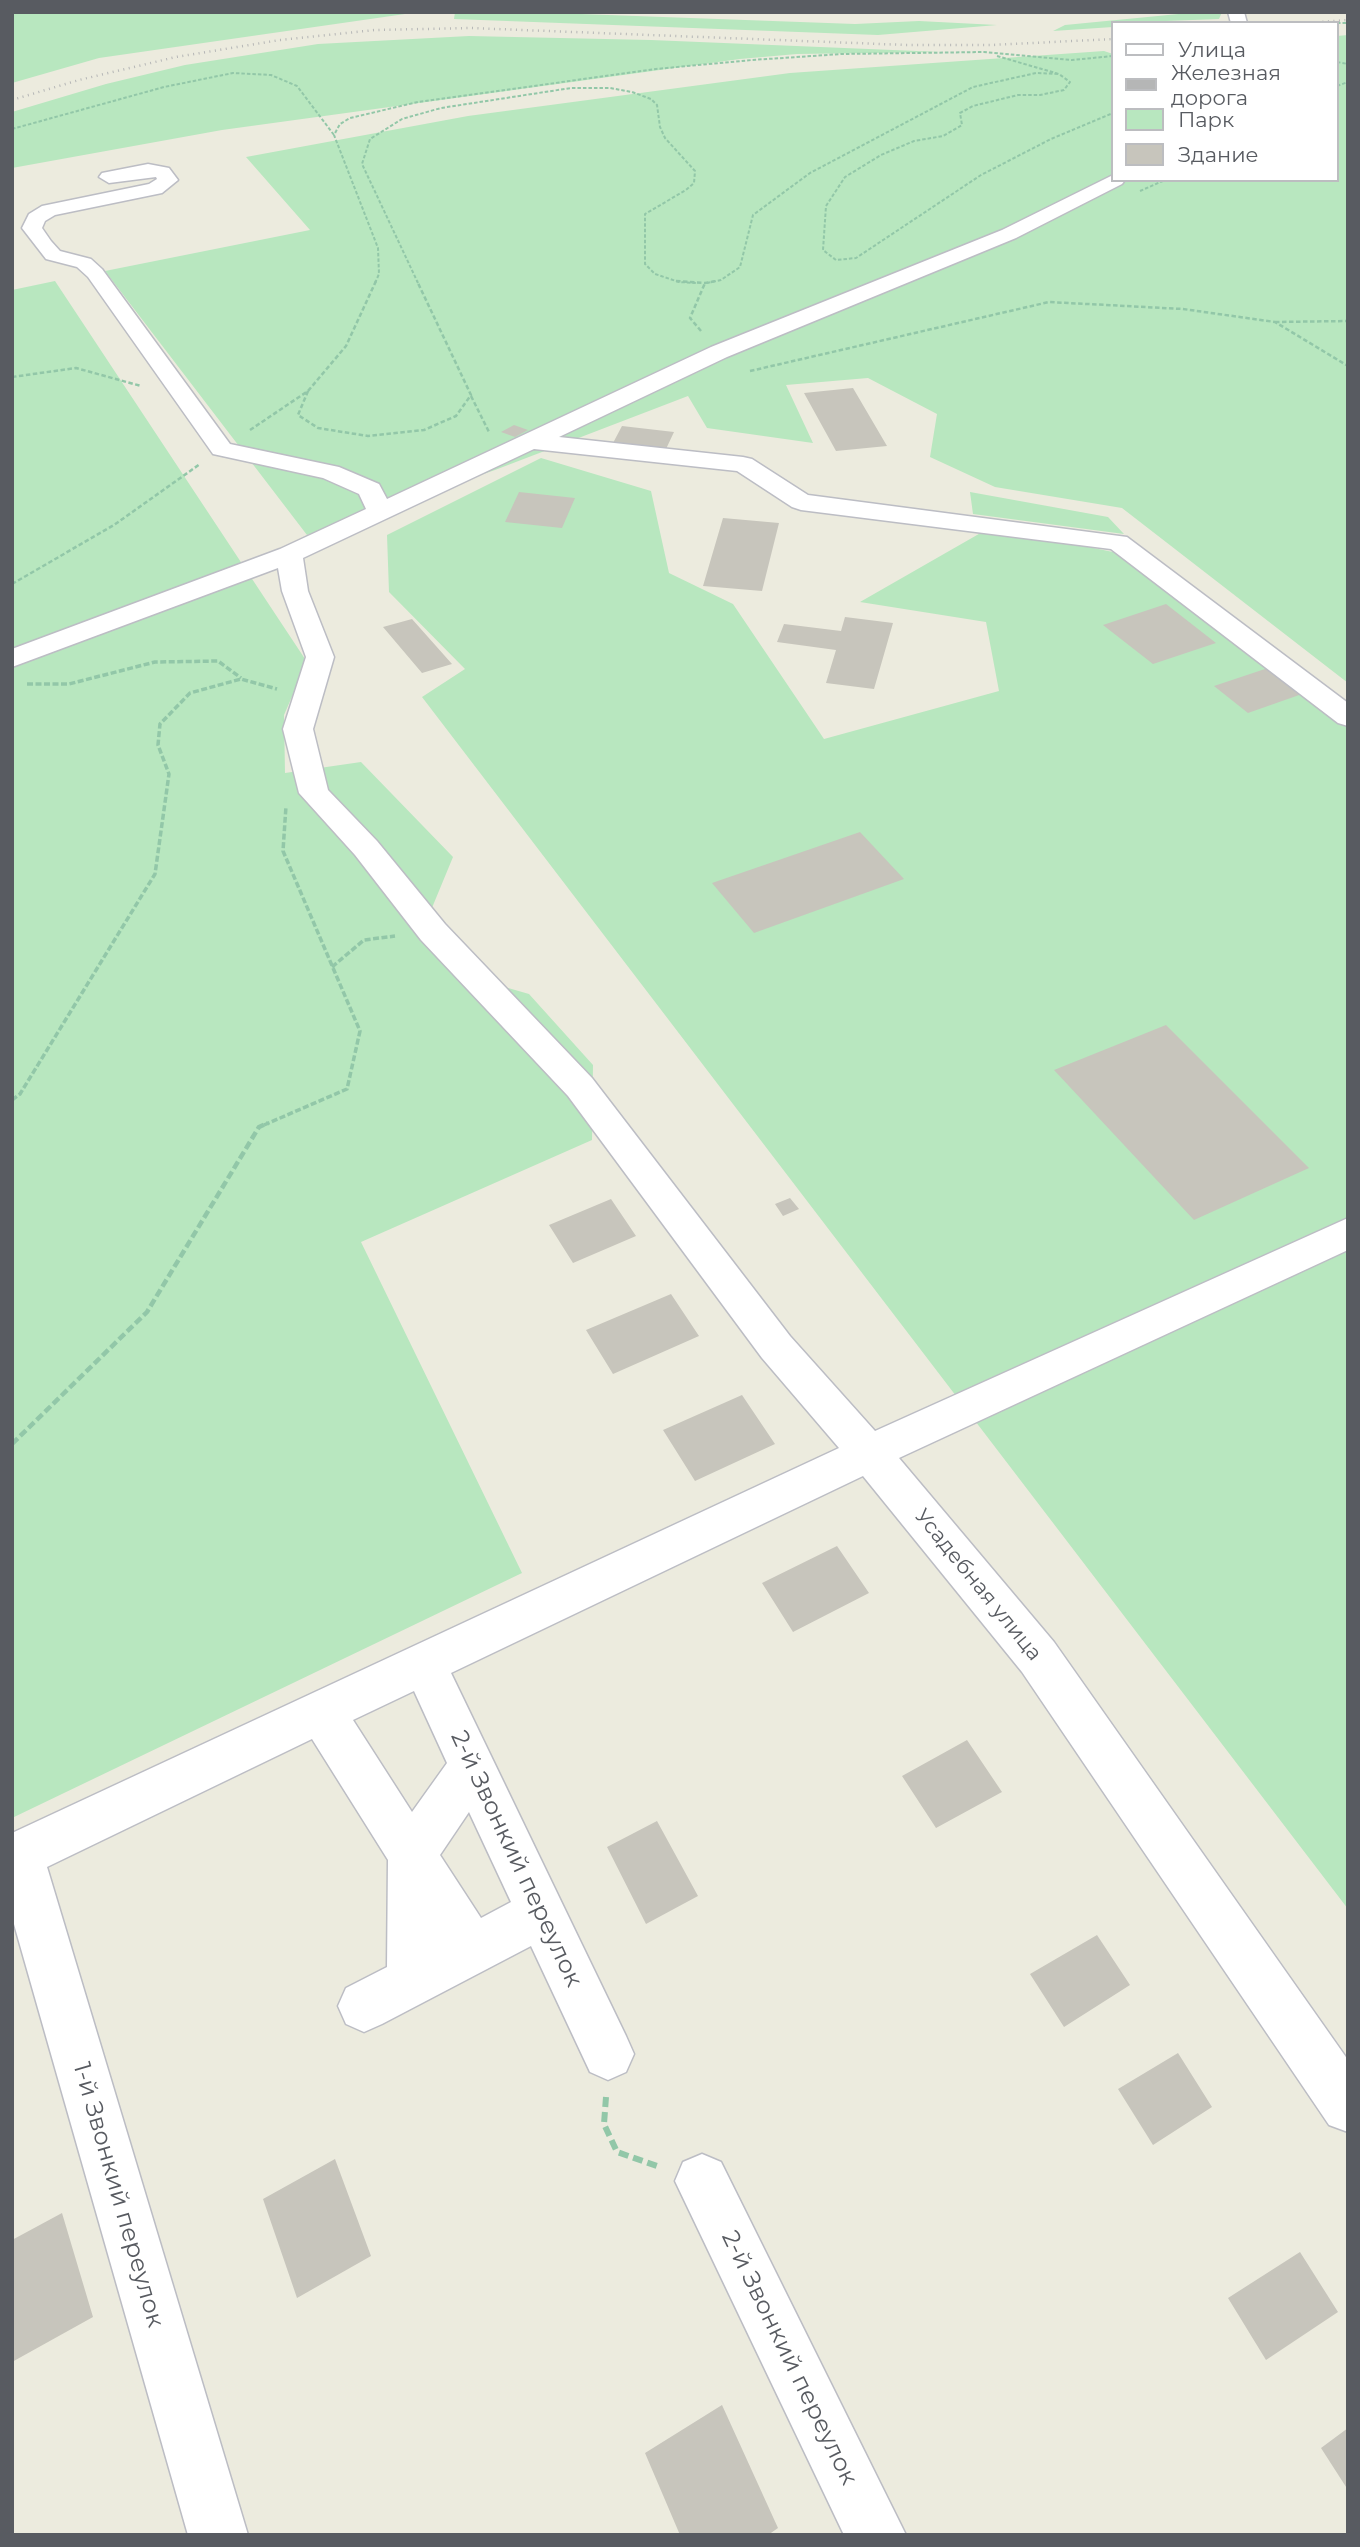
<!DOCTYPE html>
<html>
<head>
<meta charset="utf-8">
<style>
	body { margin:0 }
	#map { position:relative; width:1360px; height:2547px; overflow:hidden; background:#ecebde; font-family:Montserrat,sans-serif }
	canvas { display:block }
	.frame { position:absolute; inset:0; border:14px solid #585b61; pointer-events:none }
	.legend { position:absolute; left:1111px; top:21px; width:228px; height:161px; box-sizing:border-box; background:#fff; border:2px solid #bcbdc0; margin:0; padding:9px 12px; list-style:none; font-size:21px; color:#585b61 }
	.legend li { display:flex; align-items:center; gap:14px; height:35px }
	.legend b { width:35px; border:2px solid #bcbdc0 }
</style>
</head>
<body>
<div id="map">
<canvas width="1360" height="2547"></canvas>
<div class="frame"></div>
<ul class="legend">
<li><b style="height:9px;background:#fff"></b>Улица</li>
<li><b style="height:9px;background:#b5b6b6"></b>Железная дорога</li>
<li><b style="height:19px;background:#b8e7bf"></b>Парк</li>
<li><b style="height:19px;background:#c7c5bc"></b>Здание</li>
</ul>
</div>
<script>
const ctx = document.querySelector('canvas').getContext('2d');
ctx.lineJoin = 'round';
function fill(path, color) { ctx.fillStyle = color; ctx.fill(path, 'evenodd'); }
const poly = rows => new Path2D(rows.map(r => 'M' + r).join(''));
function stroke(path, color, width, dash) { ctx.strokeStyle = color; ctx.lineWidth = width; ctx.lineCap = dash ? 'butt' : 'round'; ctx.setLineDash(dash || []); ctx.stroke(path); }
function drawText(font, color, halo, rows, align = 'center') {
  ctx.font = font + ' Montserrat,sans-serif'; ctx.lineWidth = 7; ctx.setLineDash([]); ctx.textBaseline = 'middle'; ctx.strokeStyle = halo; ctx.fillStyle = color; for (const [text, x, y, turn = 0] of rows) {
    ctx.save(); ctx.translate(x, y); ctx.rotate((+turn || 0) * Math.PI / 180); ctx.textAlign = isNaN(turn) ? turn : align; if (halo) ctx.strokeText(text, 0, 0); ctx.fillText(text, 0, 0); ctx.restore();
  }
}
fill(poly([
	[12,12,244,12,405,14,99,58,12,83],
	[455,12,526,12,855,24,919,21,997,25,878,35,454,19],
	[1199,12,1222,12,1219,19,1113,23,1113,27,1053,31,1065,25],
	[1348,35,1348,683,1122,508,995,487,930,457,937,414,868,378,786,385,813,443,707,428,688,396,495,470,307,535,105,271,310,230,246,157,468,116,790,73,1104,51,1113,54,1113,180,1337,180,1337,36],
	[469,36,651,40,941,52,797,54,740,59,222,130,12,168,12,112,106,84,185,65,318,44],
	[55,281,307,662,284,715,285,773,361,762,453,857,429,915,470,977,529,994,593,1065,592,1140,361,1242,522,1573,12,1818,12,290],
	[541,458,651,491,669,573,733,604,824,739,999,691,986,622,860,602,991,527,1113,552,1235,634,1348,722,1348,1909,422,697,465,669,389,592,387,535],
	[970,492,1108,517,1124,534,973,514]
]), '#b8e7bf');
fill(poly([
	[853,388,887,446,836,451,804,393],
	[514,425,528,430,515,437,501,432],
	[622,426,674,432,666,449,613,443],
	[519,492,575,498,562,528,505,522],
	[723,518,779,523,762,591,703,586],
	[1166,604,1216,643,1153,664,1103,625],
	[845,617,893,623,874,689,826,683,836,650,777,642,784,624,841,631],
	[412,619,452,664,422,673,383,627],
	[1268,668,1302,694,1248,713,1214,686],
	[860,832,904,879,754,933,712,883],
	[1166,1025,1309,1168,1194,1220,1054,1070],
	[790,1198,799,1209,783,1216,775,1204],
	[611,1199,636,1236,573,1263,549,1225],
	[671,1294,699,1336,613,1374,586,1330],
	[742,1395,775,1444,695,1481,663,1430],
	[837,1546,869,1593,793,1632,762,1583],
	[967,1740,1002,1792,936,1828,902,1776],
	[657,1821,698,1896,646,1924,607,1847],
	[1097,1935,1130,1985,1064,2027,1030,1974],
	[1178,2053,1212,2107,1153,2145,1118,2089],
	[335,2159,371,2256,297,2298,263,2199],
	[62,2213,93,2317,12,2362,12,2240],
	[1300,2252,1338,2312,1266,2360,1228,2298],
	[722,2405,778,2528,768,2535,680,2535,645,2453],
	[1348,2428,1348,2490,1321,2448]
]), '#c7c5bc');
const minor = poly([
	[1228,12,1244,12,1247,23,1231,23,1228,12],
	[148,164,169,168,178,180,162,193,55,215,45,221,42,228,51,241,60,251,91,259,102,269,230,444,339,467,379,484,387,499,711,347,1002,230,1113,175,1113,180,1125,180,1122,184,1016,238,727,357,559,437,743,457,752,459,808,495,1127,537,1348,703,1348,726,1338,723,1111,549,801,510,792,507,737,471,534,449,303,558,308,591,334,657,313,729,328,790,377,841,445,924,592,1078,790,1336,875,1431,1348,1218,1348,1250,899,1458,1054,1642,1348,2060,1348,2132,1329,2125,1022,1672,863,1476,451,1673,626,2036,634,2054,626,2072,608,2080,590,2072,531,1946,382,2024,364,2032,346,2024,338,2006,346,1988,387,1967,388,1860,312,1739,47,1867,248,2535,188,2535,12,1917,12,1833,839,1448,762,1358,568,1096,421,940,355,855,299,793,283,729,306,657,282,591,278,568,12,667,12,649,280,549,366,509,359,494,323,478,213,454,88,277,77,267,46,259,22,228,29,214,42,206,149,184,157,179,156,177,109,183,99,177,102,173,148,164],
	[414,1691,447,1763,412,1812,353,1720,414,1691],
	[469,1812,511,1902,481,1918,440,1855,469,1812],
	[702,2154,721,2162,906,2535,844,2535,675,2181,683,2162,702,2154]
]);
stroke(minor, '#bcbdc4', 3);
stroke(poly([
	[1337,23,1348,23],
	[997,56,1059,74,1070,82,1064,90,1040,95,1018,95,973,106,960,113,962,125,943,136,914,141,881,155,845,177,826,206,823,250,836,260,856,258,981,175,1051,139,1113,113],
	[1337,62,1348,64],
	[1337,86,1348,82],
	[12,129,164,87,233,73,271,75,297,86,334,135],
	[1140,191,1165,180],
	[375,283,379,274,378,248,334,135,340,124,350,118,418,102,656,69,752,60,842,54,984,52,1072,60,1113,56],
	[418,283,362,164,370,139,402,119,441,108,571,88,610,88,632,92,651,99,657,105,660,127,665,138,695,171,694,183,686,190,645,214,645,264,655,274,679,282,696,283],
	[707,283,721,280,740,267,753,215,810,173,973,87,1036,73,1059,74]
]), '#92c7a8', 2, [3.5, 2]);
stroke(poly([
	[676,281,705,283,716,281],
	[1275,322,1348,321],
	[701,331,690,318,705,283],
	[750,371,1049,302,1183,309,1275,322,1348,366],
	[12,377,76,368,141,386],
	[308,391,298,415,318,428,368,436,424,430,456,416,471,395,417,281],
	[471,396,489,432],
	[250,430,308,391,346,346,376,281],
	[12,584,114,525,200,464]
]), '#92c7a8', 2.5, [4.5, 2.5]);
stroke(poly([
	[27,684,69,684,155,662,218,661,241,678],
	[332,967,364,940,395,936],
	[12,1100,20,1094,155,874,169,774,158,745,160,724,190,693,241,679,277,689],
	[264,1125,347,1089,360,1031,283,851,286,806]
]), '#92c7a8', 3.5, [6, 2.5]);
stroke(poly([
	[12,1444,147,1312,259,1127,268,1123]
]), '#92c7a8', 4.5, [8, 3.5]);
stroke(poly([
	[606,2097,604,2124,617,2152,660,2167]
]), '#92c7a8', 6, [10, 5]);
fill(minor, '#fff');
stroke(poly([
	[1306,23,1348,20],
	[12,100,79,80,176,57,280,40,375,30,471,28,906,45,992,45,1113,39]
]), '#b5b6b6', 2.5, [1, 4.5]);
drawText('21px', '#585b61', '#fff', [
	["Усадебная улица",978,1585,51]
]);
drawText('24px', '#585b61', '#fff', [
	["2-й Звонкий переулок",516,1859,65],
	["1-й Звонкий переулок",118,2195,74],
	["2-й Звонкий переулок",789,2358,64]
]);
</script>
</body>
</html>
